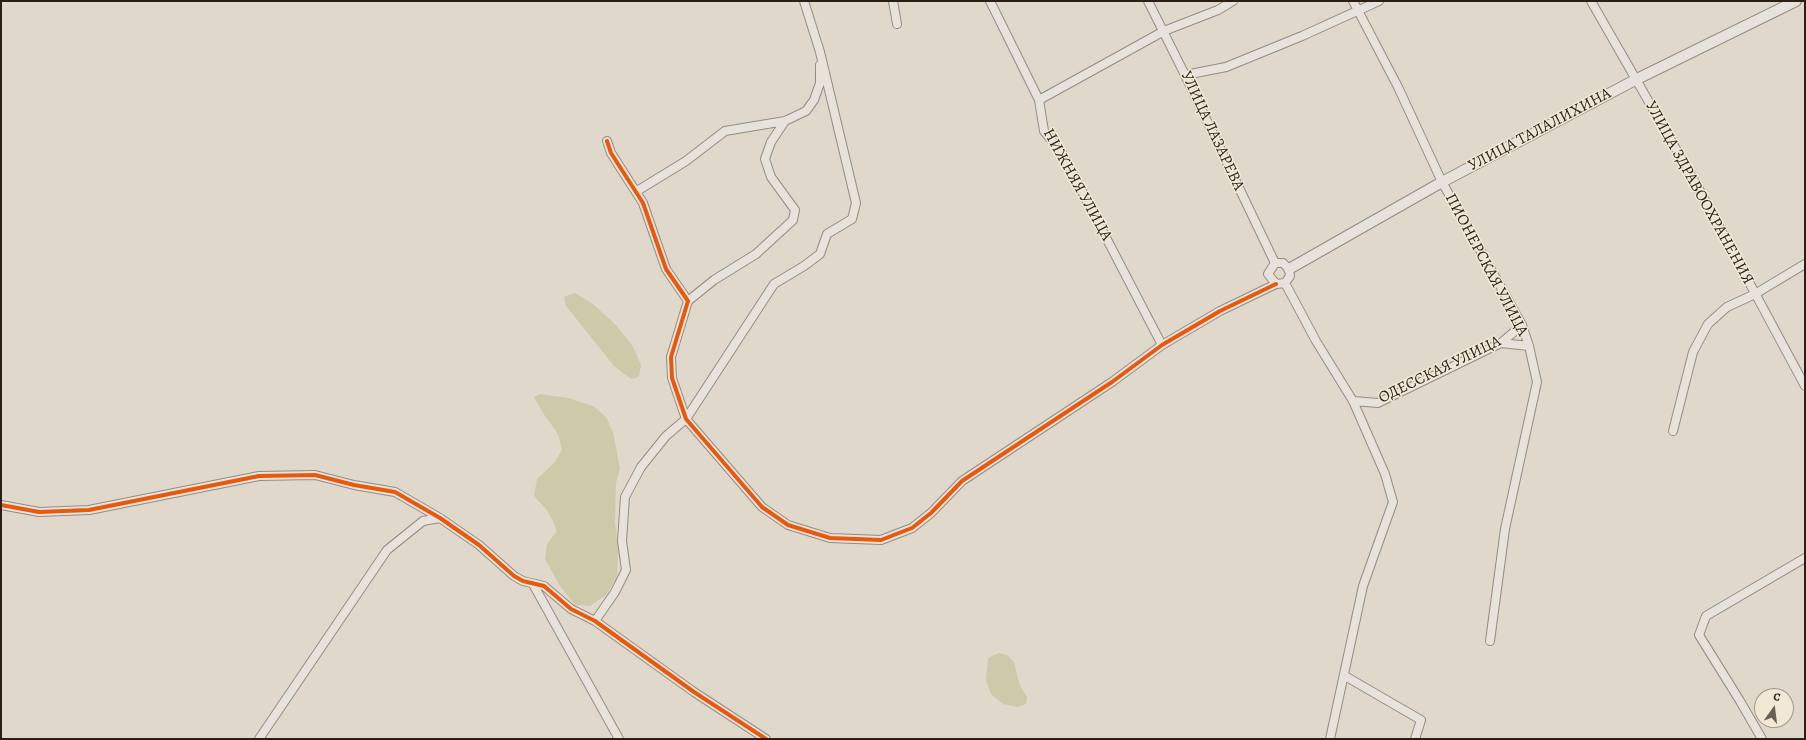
<!DOCTYPE html>
<html>
<head>
<meta charset="utf-8">
<style>
	body { margin:0 }
	#map { position:relative; width:1806px; height:740px; overflow:hidden; background:#e0d8ca; font-family:Alegreya,serif }
	canvas { display:block }
	.frame { position:absolute; inset:0; border:2px solid #2b1e15; pointer-events:none }
	.north { position:absolute; left:1754px; top:688px; width:40px; height:40px; box-sizing:border-box; background:#f1e8d6; border:1px solid #a29789; border-radius:50%; rotate:14deg; font-size:11px; font-weight:700; line-height:16px; text-align:center; color:#2b1e15 }
	.north::after { content:''; display:block; margin:auto; width:14px; height:18px; background:#6a5f54; clip-path:polygon(50% 0,100% 100%,50% 72%,0 100%) }
</style>
</head>
<body>
<div id="map">
<canvas width="1806" height="740"></canvas>
<div class="frame"></div>
<div class="north">С</div>
</div>
<script>
const ctx = document.querySelector('canvas').getContext('2d');
ctx.lineJoin = 'round';
function fill(path, color) { ctx.fillStyle = color; ctx.fill(path, 'evenodd'); }
const poly = rows => new Path2D(rows.map(r => 'M' + r).join(''));
function stroke(path, color, width, dash) { ctx.strokeStyle = color; ctx.lineWidth = width; ctx.lineCap = dash ? 'butt' : 'round'; ctx.setLineDash(dash || []); ctx.stroke(path); }
function drawText(font, color, halo, rows, align = 'center') {
  ctx.font = font + ' Alegreya,serif'; ctx.lineWidth = 3; ctx.setLineDash([]); ctx.textBaseline = 'middle'; ctx.strokeStyle = halo; ctx.fillStyle = color; for (const [text, x, y, turn = 0] of rows) {
    ctx.save(); ctx.translate(x, y); ctx.rotate((+turn || 0) * Math.PI / 180); ctx.textAlign = isNaN(turn) ? turn : align; if (halo) ctx.strokeText(text, 0, 0); ctx.fillText(text, 0, 0); ctx.restore();
  }
}
fill(poly([
	[575,293,593,304,616,325,632,345,641,365,639,377,631,379,614,366,566,306,564,297],
	[540,394,568,398,593,406,606,417,613,432,620,469,616,483,615,521,618,549,617,576,606,595,590,606,575,605,560,586,545,559,547,544,557,531,553,521,546,509,534,496,537,479,555,462,562,450,558,434,543,413,534,397],
	[999,653,1007,655,1014,662,1020,686,1027,697,1026,704,1018,707,1003,704,991,694,986,680,988,658]
]), '#cccaa9');
const minor = poly([
	[893,1,897,24],
	[990,1,1039,100,1044,131,1062,153,1162,345],
	[1148,1,1185,75,1275,263],
	[1353,1,1398,87,1442,182,1522,325,1529,346,1537,382,1505,529,1490,641],
	[1591,1,1700,191,1805,386],
	[1185,75,1226,67,1302,36,1379,1],
	[1039,100,1164,31,1218,10,1233,1],
	[607,141,611,153,643,203,666,269,688,301,671,357,672,378,686,419,762,507,788,525,830,538,881,540,912,528,931,513,962,481,1112,382,1162,345,1220,311,1276,284],
	[637,191,686,161,725,131,785,121,806,111,814,100,820,83,820,65],
	[1275,263,1283,263,1289,269,1290,276,1285,283,1276,284,1268,274,1275,263],
	[1285,283,1316,341,1353,401,1385,474,1393,502,1363,586,1330,739],
	[688,301,714,280,756,254,793,220,795,210,771,177,765,159,771,142,785,121],
	[1501,343,1529,346],
	[1353,401,1378,403,1501,343,1522,325],
	[1673,431,1693,352,1708,324,1727,307,1755,294,1805,264],
	[1,505,39,512,89,510,259,476,315,475,354,485,395,492,440,518,479,545,514,576,523,581,544,586,571,609,595,621,694,692,766,739],
	[533,584,619,739],
	[595,621,615,592,626,570,622,541,625,497,641,467,666,436,686,419,774,284,804,266,820,254,827,234,852,219,856,203,820,52,804,1],
	[1345,676,1421,720,1415,739],
	[259,739,387,550,423,521,440,518],
	[1762,739,1740,701,1699,635,1706,616,1805,558]
]);
const tertiary = poly([
	[1289,269,1442,182,1635,80,1796,1]
]);
stroke(minor, '#928c83', 10);
stroke(tertiary, '#928c83', 12);
stroke(minor, '#e7e3dc', 8);
stroke(tertiary, '#e7e3dc', 10);
stroke(poly([
	[607,141,611,153,643,203,666,269,688,301,671,357,672,378,686,419,762,507,788,525,830,538,881,540,912,528,931,513,962,481,1112,382,1162,345,1220,311,1276,284],
	[1,505,39,512,89,510,259,476,315,475,354,485,395,492,440,518,479,545,514,576,523,581,544,586,571,609,595,621,694,692,766,739]
]), '#e8590c', 4);
drawText('16px', '#2b1e15', '#f1e8d6', [
	["УЛИЦА ТАЛАЛИХИНА",1540,130,-28],
	["УЛИЦА ЛАЗАРЕВА",1212,131,65],
	["НИЖНЯЯ УЛИЦА",1077,185,61],
	["УЛИЦА ЗДРАВООХРАНЕНИЯ",1699,193,61],
	["ПИОНЕРСКАЯ УЛИЦА",1486,265,62],
	["ОДЕССКАЯ УЛИЦА",1440,370,-26]
]);
</script>
</body>
</html>
